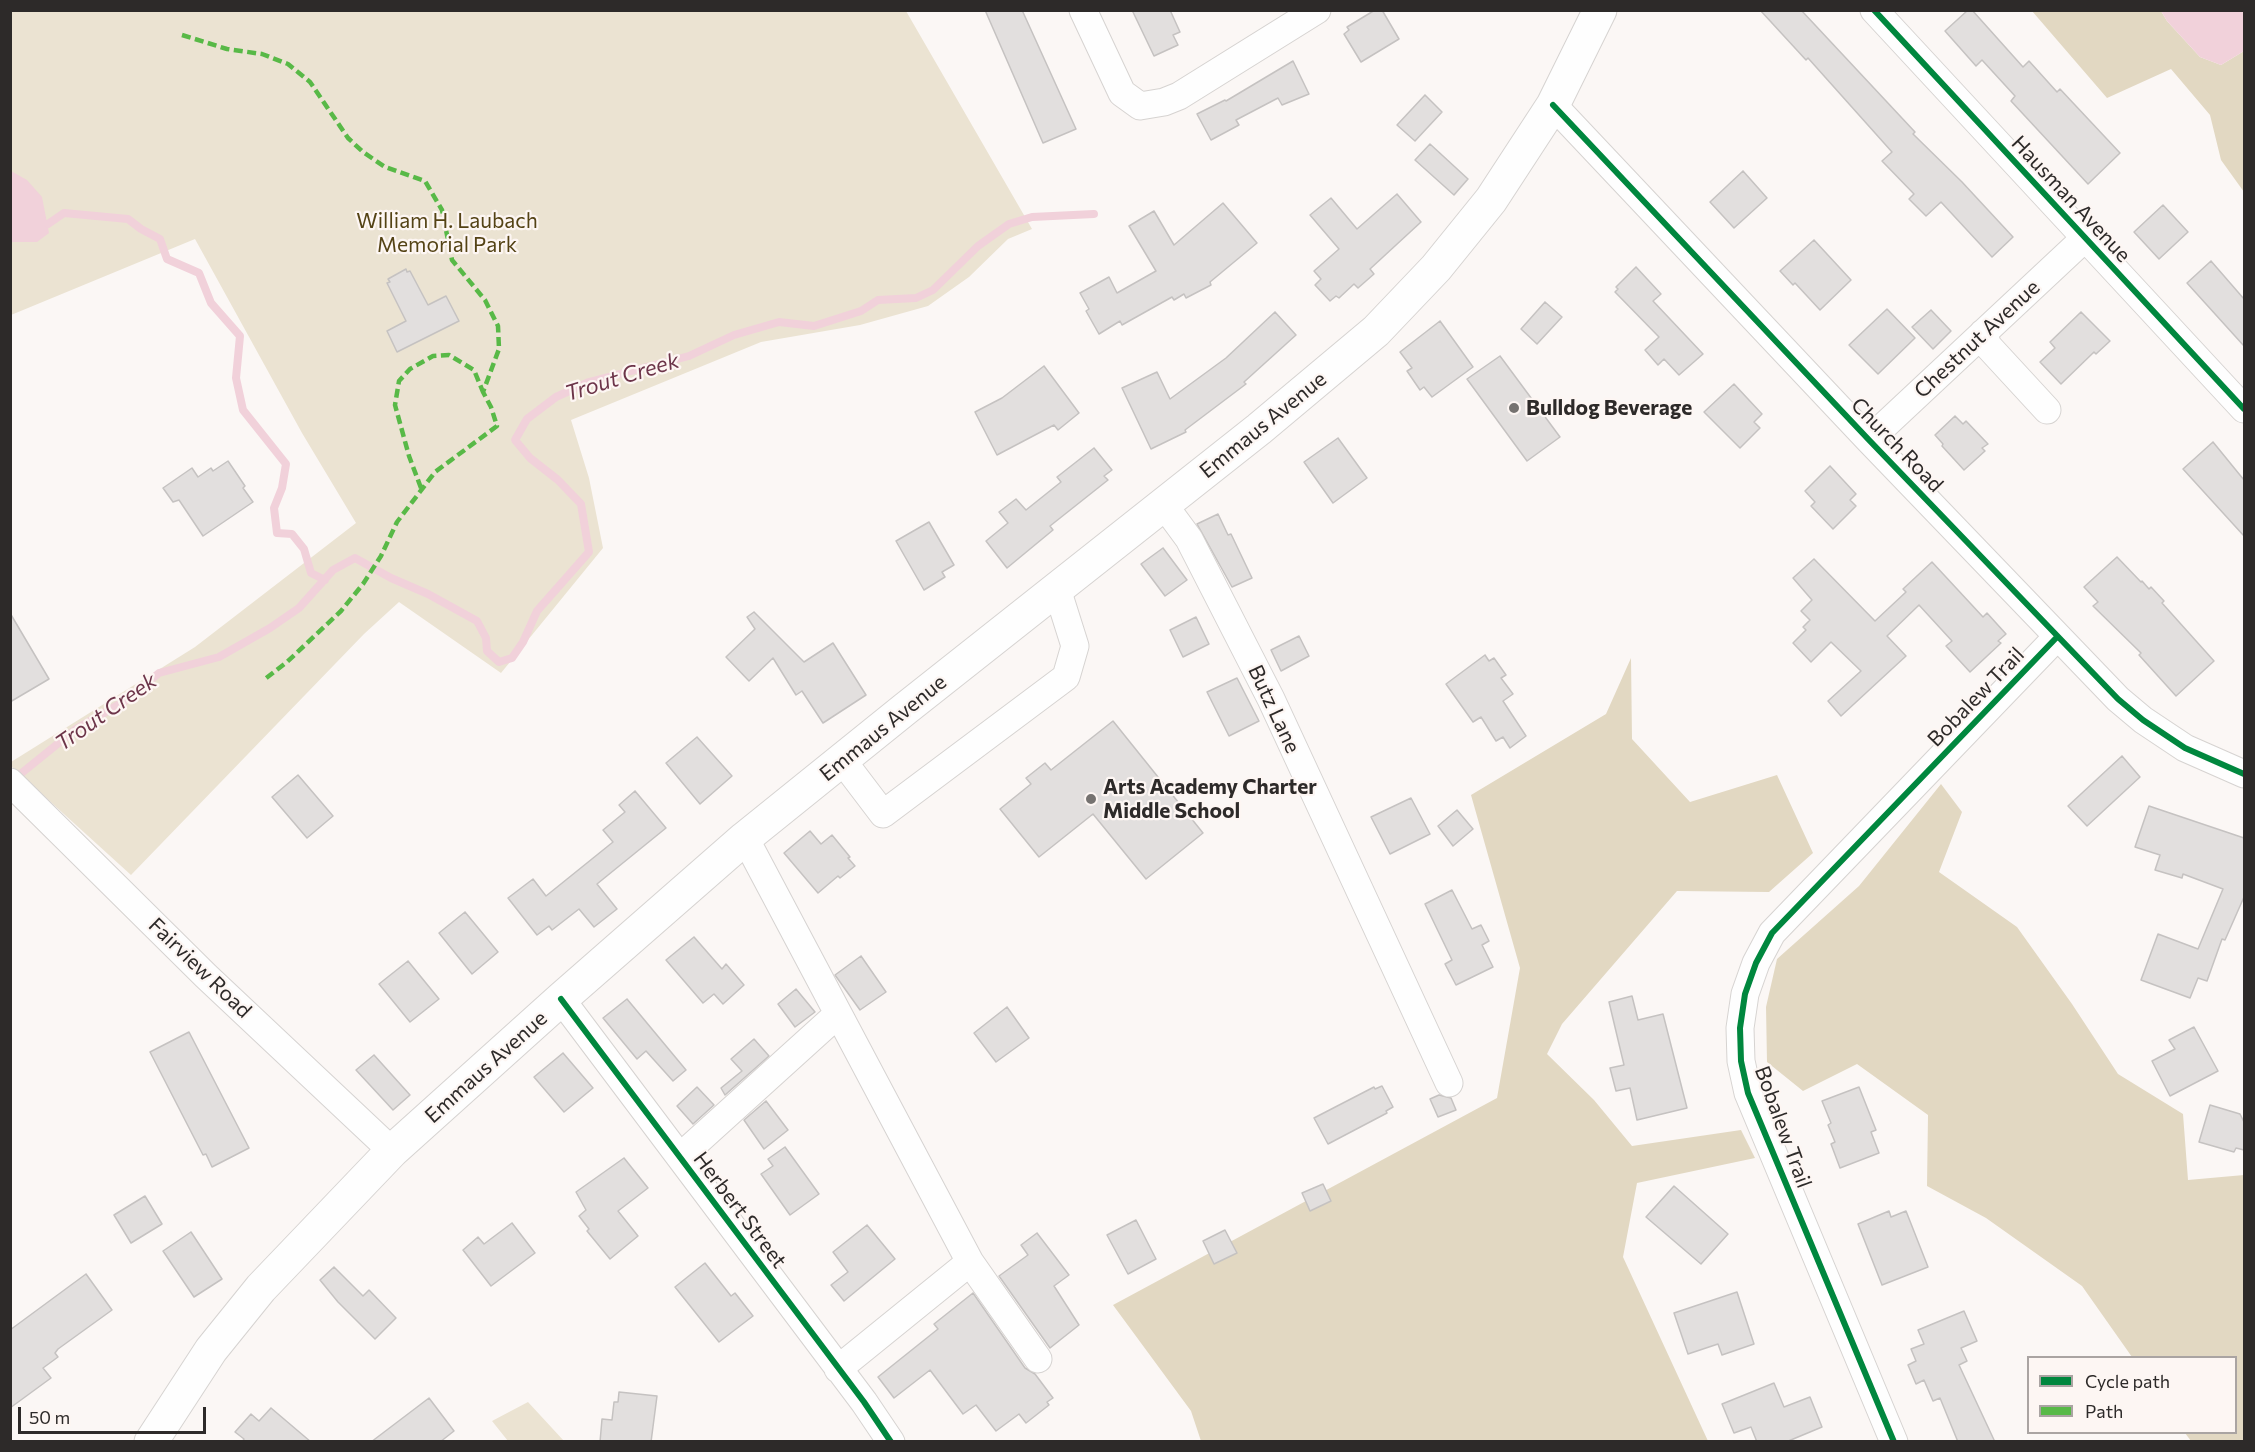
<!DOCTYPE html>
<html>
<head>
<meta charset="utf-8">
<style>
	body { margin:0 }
	#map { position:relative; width:2255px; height:1452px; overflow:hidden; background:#fbf7f5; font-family:Commissioner,sans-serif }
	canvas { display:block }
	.frame { position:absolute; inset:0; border:12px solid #2d2a29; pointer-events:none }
	.legend { position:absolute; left:2027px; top:1356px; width:210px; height:78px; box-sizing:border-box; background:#fdf6f3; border:2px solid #aaa4a2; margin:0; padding:8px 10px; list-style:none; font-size:18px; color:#2d2a29 }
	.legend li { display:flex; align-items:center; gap:12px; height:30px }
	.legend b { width:30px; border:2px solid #aaa4a2 }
	.scale { position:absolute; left:18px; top:1407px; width:188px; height:27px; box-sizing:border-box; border:3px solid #2d2a29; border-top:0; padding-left:8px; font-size:18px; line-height:21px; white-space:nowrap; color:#2d2a29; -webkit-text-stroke:4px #fdf6f3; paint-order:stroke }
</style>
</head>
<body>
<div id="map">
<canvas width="2255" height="1452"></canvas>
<div class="frame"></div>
<ul class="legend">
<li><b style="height:8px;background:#00873e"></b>Cycle path</li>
<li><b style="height:8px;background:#58b947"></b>Path</li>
</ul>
<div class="scale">50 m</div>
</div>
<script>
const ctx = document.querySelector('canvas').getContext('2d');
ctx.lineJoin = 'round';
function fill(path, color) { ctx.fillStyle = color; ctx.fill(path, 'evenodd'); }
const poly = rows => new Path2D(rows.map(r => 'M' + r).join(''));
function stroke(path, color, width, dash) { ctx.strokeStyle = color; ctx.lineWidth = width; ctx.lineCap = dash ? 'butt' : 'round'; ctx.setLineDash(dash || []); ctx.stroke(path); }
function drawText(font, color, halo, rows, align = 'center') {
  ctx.font = font + ' Commissioner,sans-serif'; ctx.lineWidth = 4.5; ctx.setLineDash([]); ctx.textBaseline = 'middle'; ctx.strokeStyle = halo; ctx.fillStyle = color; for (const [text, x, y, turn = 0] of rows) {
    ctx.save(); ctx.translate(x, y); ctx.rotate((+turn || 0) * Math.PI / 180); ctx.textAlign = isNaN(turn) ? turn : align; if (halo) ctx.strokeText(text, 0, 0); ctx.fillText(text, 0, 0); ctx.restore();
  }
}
fill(poly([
	[11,11,906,11,1032,229,1008,239,969,277,928,306,860,325,761,342,571,420,589,478,603,548,501,673,399,602,364,634,131,875,11,766,11,762,195,647,356,523,302,433,195,239,11,315],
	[528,1402,564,1441,508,1441,492,1421]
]), '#ebe3d2');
fill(poly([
	[2032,11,2161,11,2167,21,2200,57,2221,65,2244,51,2244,192,2221,160,2210,115,2171,69,2107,98],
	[1631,658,1632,739,1690,802,1777,775,1813,853,1769,892,1677,891,1562,1024,1547,1054,1594,1100,1632,1146,1741,1130,1755,1158,1637,1183,1623,1257,1708,1441,1201,1441,1191,1411,1113,1305,1497,1098,1520,968,1471,795,1606,714],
	[1941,784,1962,812,1939,872,2017,927,2072,1004,2118,1074,2183,1114,2188,1180,2244,1175,2244,1441,2191,1441,2185,1433,2236,1432,2236,1358,2132,1357,2082,1286,1986,1218,1927,1186,1928,1115,1857,1064,1803,1091,1767,1062,1766,1007,1777,959,1859,886]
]), '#e2d8c2');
fill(poly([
	[2161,11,2244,11,2244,51,2221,65,2200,57,2167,21],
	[11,171,27,180,42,197,49,233,37,242,11,242]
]), '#f1d1da');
stroke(poly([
	[48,224,64,213,128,219,141,229,160,239,167,259,199,273,211,303,240,336,236,378,243,410,286,464,282,488,274,508,277,533,292,534,304,549,311,573,325,580],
	[13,780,76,729,125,701,159,673,219,657,270,628,299,608,333,570,355,558,391,578,428,594,477,621,486,638,487,651,499,662,512,658,523,642,537,611,589,552,581,504,558,480,530,458,515,440,527,419,556,397,589,382,689,356,734,335,779,322,814,326,861,311,878,300,916,298,933,290,978,246,1009,224,1032,217,1094,214]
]), '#f1d1da', 8);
const building = poly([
	[985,10,1022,10,1076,129,1043,143,985,10],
	[1132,10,1170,10,1180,32,1173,35,1178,45,1154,56,1132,10],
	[1375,10,1382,10,1399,39,1361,62,1344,34,1349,30,1347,27,1375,10],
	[1760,10,1801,10,1915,132,1913,134,1962,182,2013,237,1992,257,1941,202,1926,216,1909,199,1914,194,1882,161,1892,152,1808,58,1806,60,1760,10],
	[1968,10,1972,10,2023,67,2029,61,2057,92,2060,89,2120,153,2088,184,2011,101,2015,96,1982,60,1976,66,1945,31,1968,10],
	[1293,61,1309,94,1282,105,1278,98,1236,120,1239,125,1211,140,1197,114,1225,100,1226,101,1293,61],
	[1425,95,1442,112,1415,141,1397,125,1425,95],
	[1430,144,1468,179,1454,195,1415,160,1430,144],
	[1743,171,1767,198,1734,228,1710,202,1743,171],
	[1397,194,1421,222,1370,269,1374,274,1358,288,1354,284,1339,298,1336,296,1330,301,1315,285,1321,279,1314,271,1339,249,1310,215,1331,198,1357,229,1397,194],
	[1223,203,1257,243,1210,282,1211,285,1186,298,1184,294,1174,300,1172,297,1122,325,1120,321,1099,334,1086,311,1089,309,1080,293,1109,277,1117,293,1156,271,1129,226,1154,211,1174,245,1223,203],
	[2163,205,2188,232,2159,259,2134,232,2163,205],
	[1814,240,1851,280,1820,310,1795,283,1793,285,1780,271,1814,240],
	[2211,261,2244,299,2244,346,2187,283,2211,261],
	[1636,267,1661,294,1653,301,1703,354,1679,375,1664,359,1658,365,1645,350,1659,337,1615,292,1618,289,1616,287,1636,267],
	[406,269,407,272,410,271,428,305,446,296,459,321,397,352,387,331,406,321,387,283,390,282,388,279,406,269],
	[1545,302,1562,317,1537,344,1521,329,1545,302],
	[1887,309,1915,338,1878,374,1849,345,1887,309],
	[1931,310,1951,331,1933,349,1912,327,1931,310],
	[1275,312,1296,335,1244,382,1246,384,1185,430,1186,432,1151,449,1122,388,1157,372,1170,399,1226,358,1275,312],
	[2081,312,2110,341,2096,354,2094,352,2061,384,2040,362,2055,348,2050,342,2081,312],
	[1440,321,1473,367,1432,397,1424,387,1420,390,1407,371,1412,368,1400,352,1440,321],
	[1500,356,1560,437,1527,461,1467,379,1500,356],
	[1044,366,1079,413,1058,430,1054,425,997,455,975,412,1002,398,1044,366],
	[1734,384,1762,414,1754,422,1760,428,1740,448,1704,412,1734,384],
	[1955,416,1963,424,1966,421,1988,444,1982,448,1985,451,1964,470,1942,446,1943,444,1935,435,1955,416],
	[1338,438,1367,478,1333,503,1304,462,1338,438],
	[2213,442,2244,480,2244,536,2183,469,2213,442],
	[1094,448,1112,470,1104,476,1108,480,1050,526,1053,530,1007,568,986,541,1008,523,999,512,1016,499,1026,510,1061,482,1057,477,1094,448],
	[228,461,245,486,243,488,253,502,203,536,179,500,173,502,163,488,192,468,198,477,211,468,213,471,228,461],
	[1830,466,1856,494,1850,500,1856,506,1833,529,1811,506,1815,502,1805,491,1830,466],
	[1218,514,1228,535,1231,534,1252,578,1232,587,1197,524,1218,514],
	[929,522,954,565,942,572,945,577,924,590,896,541,929,522],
	[1163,548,1187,580,1165,596,1141,564,1163,548],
	[2117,557,2141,582,2142,581,2149,589,2151,587,2164,601,2162,603,2214,661,2176,696,2139,655,2141,653,2093,606,2098,602,2084,587,2117,557],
	[1814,559,1875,621,1906,592,1903,589,1932,562,1983,617,1987,613,2006,634,1998,641,2001,643,1970,672,1946,646,1952,641,1919,605,1887,636,1906,656,1841,716,1828,701,1861,671,1831,642,1811,662,1793,643,1806,630,1803,627,1810,620,1801,611,1812,600,1793,578,1814,559],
	[754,612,804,662,833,643,866,695,823,723,802,691,796,695,773,658,749,681,726,657,755,629,747,617,754,612],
	[10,613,49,679,10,702,10,613],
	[1196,617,1209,644,1183,657,1170,630,1196,617],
	[1299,636,1309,656,1281,671,1271,650,1299,636],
	[1485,655,1489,661,1494,658,1506,675,1501,678,1513,694,1503,701,1526,736,1510,748,1503,737,1496,741,1481,717,1473,722,1446,684,1485,655],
	[1237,678,1259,721,1229,736,1207,692,1237,678],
	[1113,721,1203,833,1146,879,1093,814,1039,857,1000,809,1031,784,1026,778,1045,763,1051,770,1113,721],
	[697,737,732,776,700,804,666,763,697,737],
	[2122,756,2140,777,2087,826,2068,806,2122,756],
	[298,775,333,816,307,838,272,797,298,775],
	[635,791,666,828,597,884,617,909,594,927,579,909,552,930,549,926,537,935,508,898,533,879,546,896,613,842,603,830,625,812,619,805,635,791],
	[1411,798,1430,834,1390,854,1371,817,1411,798],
	[2149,806,2244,838,2244,897,2225,940,2222,939,2207,981,2198,978,2190,998,2141,980,2158,934,2198,949,2223,889,2183,874,2182,878,2155,870,2160,855,2135,847,2149,806],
	[1457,810,1473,829,1453,846,1438,826,1457,810],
	[810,831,821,844,832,835,850,857,848,858,855,866,840,878,838,876,818,893,784,853,810,831],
	[1452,890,1472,929,1481,925,1489,941,1482,945,1493,967,1456,985,1445,964,1452,960,1425,904,1452,890],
	[465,912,498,952,472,974,439,933,465,912],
	[694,937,722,969,726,964,744,985,723,1004,714,994,703,1003,666,960,694,937],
	[861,956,886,992,860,1010,835,975,861,956],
	[408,961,439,999,410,1022,379,984,408,961],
	[796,989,815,1012,795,1027,778,1004,796,989],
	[1632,996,1638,1020,1663,1014,1687,1108,1637,1120,1630,1088,1616,1091,1610,1068,1624,1065,1609,1002,1632,996],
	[627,999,686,1070,673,1081,646,1051,637,1059,603,1018,627,999],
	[1007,1007,1029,1038,996,1062,974,1033,1007,1007],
	[2194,1027,2218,1071,2170,1096,2152,1061,2175,1049,2169,1040,2194,1027],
	[189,1032,249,1148,212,1167,206,1154,203,1155,150,1052,189,1032],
	[754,1039,769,1056,725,1095,721,1088,742,1071,731,1059,754,1039],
	[563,1053,593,1088,564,1112,534,1077,563,1053],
	[374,1055,410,1095,393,1110,356,1070,374,1055],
	[1382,1086,1393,1107,1386,1111,1387,1113,1328,1144,1314,1118,1374,1087,1375,1089,1382,1086],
	[697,1087,714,1105,693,1124,677,1106,697,1087],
	[1859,1087,1876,1130,1871,1132,1879,1153,1840,1168,1831,1144,1835,1142,1828,1125,1831,1123,1822,1101,1859,1087],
	[1439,1095,1451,1098,1456,1110,1438,1117,1430,1099,1439,1095],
	[766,1101,788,1130,764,1149,744,1120,766,1101],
	[2210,1105,2240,1114,2244,1122,2244,1150,2236,1148,2234,1152,2199,1142,2210,1105],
	[785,1147,819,1194,790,1215,761,1174,773,1166,768,1159,785,1147],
	[624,1158,648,1188,618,1211,638,1236,610,1259,587,1231,589,1229,579,1216,586,1210,576,1192,624,1158],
	[1323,1184,1331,1201,1310,1211,1302,1193,1323,1184],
	[1674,1186,1728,1234,1701,1264,1646,1217,1674,1186],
	[145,1196,162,1224,131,1243,114,1215,145,1196],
	[1889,1211,1891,1217,1906,1211,1928,1267,1882,1285,1858,1224,1889,1211],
	[1136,1220,1156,1259,1128,1274,1107,1235,1136,1220],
	[512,1223,535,1253,491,1286,463,1250,478,1237,484,1244,512,1223],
	[867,1225,895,1259,844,1301,831,1285,848,1272,833,1252,867,1225],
	[1225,1230,1237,1253,1214,1264,1203,1241,1225,1230],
	[191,1232,222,1279,194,1297,163,1251,191,1232],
	[1037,1233,1069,1275,1054,1286,1079,1325,1050,1348,999,1276,1028,1255,1021,1245,1037,1233],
	[705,1263,731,1296,735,1293,753,1316,719,1342,675,1287,705,1263],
	[334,1267,363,1296,369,1290,396,1318,375,1339,338,1302,320,1280,334,1267],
	[86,1274,112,1310,58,1349,55,1353,58,1357,43,1368,51,1378,10,1408,10,1330,86,1274],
	[1737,1292,1754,1344,1722,1355,1718,1344,1688,1354,1674,1313,1737,1292],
	[973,1293,1025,1368,1035,1374,1053,1398,1047,1402,1049,1405,1026,1423,1019,1414,996,1431,976,1405,963,1414,930,1370,894,1398,878,1377,938,1329,934,1324,973,1293],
	[1964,1311,1977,1341,1961,1348,1967,1361,1959,1365,1995,1442,1958,1442,1940,1398,1933,1401,1924,1380,1916,1384,1908,1365,1916,1361,1911,1349,1924,1344,1918,1330,1964,1311],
	[1774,1383,1784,1407,1810,1397,1822,1427,1786,1442,1757,1442,1751,1427,1734,1433,1722,1404,1774,1383],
	[619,1392,657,1396,651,1442,600,1442,602,1419,612,1420,614,1402,618,1402,619,1392],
	[429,1398,454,1431,440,1442,371,1442,429,1398],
	[271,1408,311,1442,242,1442,244,1439,235,1432,251,1414,259,1421,271,1408]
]);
fill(building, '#e2dfde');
stroke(building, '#c5c2c1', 1.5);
const minor = poly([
	[1083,10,1122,93,1140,106,1164,102,1179,96,1317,10],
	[1874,10,2244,409],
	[1553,105,1869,440,2118,699,2143,720,2185,748,2244,774],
	[1983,333,1988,346,2047,410],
	[1869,440,2085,238],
	[1164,505,1189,539,1271,699,1449,1083],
	[842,760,883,814,1066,677,1075,646,1057,589],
	[10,782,206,976,392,1151],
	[745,838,970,1262,1038,1359],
	[561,999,864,1402,891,1442],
	[680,1157,838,1014],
	[838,1369,970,1262],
	[1894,1442,1748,1093,1741,1061,1740,1028,1745,994,1756,963,1772,933,2057,637]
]);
const major = poly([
	[151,1442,211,1350,261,1288,392,1151,561,999,745,838,905,709,1259,429,1376,331,1436,268,1491,200,1553,105,1600,10]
]);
stroke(minor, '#d6d3d1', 29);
stroke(major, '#d6d3d1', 35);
stroke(minor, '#fefefe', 27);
stroke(major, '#fefefe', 33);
stroke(poly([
	[182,35,227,49,262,54,288,64,310,82,348,138,363,152,385,167,425,181,442,210,452,260,485,300,498,326,499,349,483,392,491,407,497,426,435,472,397,522,381,556,363,584,341,611,287,662,265,679],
	[421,488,409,456,395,405,399,381,410,369,433,356,449,355,474,370,483,392]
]), '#58b947', 4.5, [9, 4.5]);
stroke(poly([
	[1874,10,2244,409],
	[1553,105,1869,440,2118,699,2143,720,2185,748,2244,774],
	[561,999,864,1402,891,1442],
	[1894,1442,1748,1093,1741,1061,1740,1028,1745,994,1756,963,1772,933,2057,637]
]), '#00873e', 6);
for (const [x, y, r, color] of [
	[1514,408,6,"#757270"],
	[1091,799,6,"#757270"]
]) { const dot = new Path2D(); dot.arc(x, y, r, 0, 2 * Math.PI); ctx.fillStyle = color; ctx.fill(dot); stroke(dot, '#fdf6f3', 2); }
drawText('21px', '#2d2a29', '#fdf6f3', [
	["Hausman Avenue",2071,199,47],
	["Chestnut Avenue",1977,339,-43],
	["Emmaus Avenue",1263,425,-39],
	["Church Road",1897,445,46],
	["Bobalew Trail",1976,697,-46],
	["Butz Lane",1274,709,65],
	["Emmaus Avenue",883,728,-39],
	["Fairview Road",200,968,44],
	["Emmaus Avenue",486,1067,-42],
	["Bobalew Trail",1783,1127,70],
	["Herbert Street",740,1210,53]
]);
drawText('21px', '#544315', '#fdf6f3', [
	["William H. Laubach",447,221],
	["Memorial Park",447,245]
]);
drawText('bold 21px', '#2d2a29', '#fdf6f3', [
	["Bulldog Beverage",1526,408],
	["Arts Academy Charter",1103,787],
	["Middle School",1103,811]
], 'left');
drawText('italic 22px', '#6c3449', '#fdf6f3', [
	["Trout Creek",622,377,-17],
	["Trout Creek",106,712,-35]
]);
</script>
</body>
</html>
